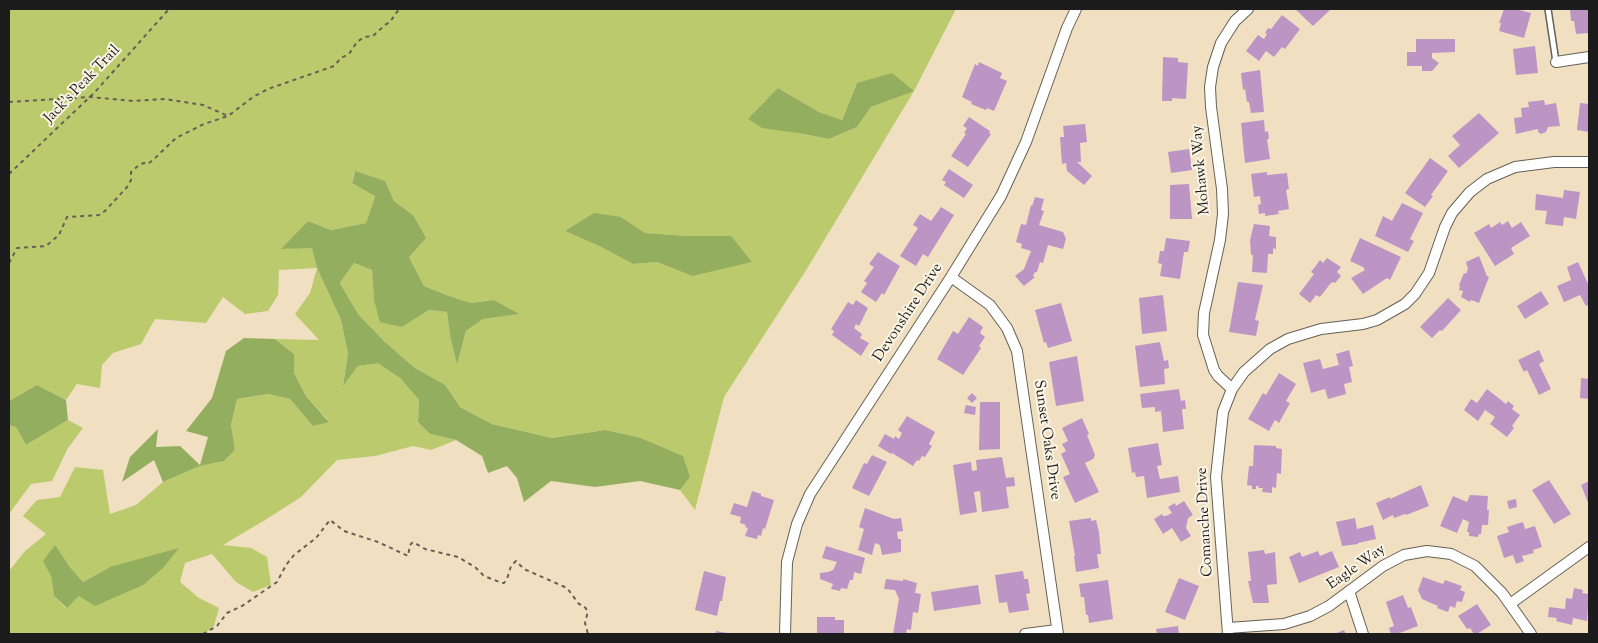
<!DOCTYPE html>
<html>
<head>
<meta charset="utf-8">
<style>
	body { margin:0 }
	#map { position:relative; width:1598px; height:643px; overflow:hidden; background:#f0e0c1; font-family:"Sorts Mill Goudy",serif }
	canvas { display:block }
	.frame { position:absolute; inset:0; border:10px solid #1c1c1c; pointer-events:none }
</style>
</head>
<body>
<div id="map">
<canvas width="1598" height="643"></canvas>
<div class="frame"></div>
</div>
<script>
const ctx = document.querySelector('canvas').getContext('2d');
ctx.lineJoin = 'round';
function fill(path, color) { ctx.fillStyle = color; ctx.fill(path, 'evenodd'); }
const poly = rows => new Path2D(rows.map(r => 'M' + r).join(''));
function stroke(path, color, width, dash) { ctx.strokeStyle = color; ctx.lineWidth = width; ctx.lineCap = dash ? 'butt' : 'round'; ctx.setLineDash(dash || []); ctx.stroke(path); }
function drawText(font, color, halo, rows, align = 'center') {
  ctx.font = font + ' "Sorts Mill Goudy",serif'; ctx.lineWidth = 4; ctx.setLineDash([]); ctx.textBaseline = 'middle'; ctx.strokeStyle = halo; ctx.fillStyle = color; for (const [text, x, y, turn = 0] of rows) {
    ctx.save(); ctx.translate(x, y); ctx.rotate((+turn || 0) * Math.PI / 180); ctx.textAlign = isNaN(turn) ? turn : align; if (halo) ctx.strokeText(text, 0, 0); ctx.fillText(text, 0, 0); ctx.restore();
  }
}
fill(poly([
	[9,9,956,9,914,91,805,272,724,397,695,510,680,490,690,477,638,437,605,430,552,438,492,424,460,407,444,385,415,368,385,342,358,314,340,283,354,263,372,270,374,300,402,327,429,310,447,312,450,336,457,363,466,331,483,319,517,314,494,300,471,303,449,296,424,286,409,257,413,215,394,201,384,181,354,172,352,183,375,195,366,223,331,230,308,221,282,249,312,247,317,268,341,320,348,353,343,385,358,366,378,362,400,378,419,400,418,422,430,434,456,440,431,450,413,446,375,456,337,460,301,497,265,520,223,545,251,548,267,557,271,585,253,592,236,582,212,554,185,563,180,582,199,598,219,608,214,626,204,634,9,634,9,571,25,551,46,534,23,516,37,500,60,497,75,467,103,470,110,514,136,505,163,482,200,466,224,461,235,450,231,425,237,399,268,394,290,399,313,426,329,421,306,396,294,373,294,354,275,339,319,340,295,314,310,293,317,268,279,270,278,295,268,311,245,314,223,297,206,323,155,319,141,344,113,353,102,365,100,388,77,384,66,400,37,385,9,401],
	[857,83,913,91,871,107,857,127,829,139,798,133,778,88,819,112,842,120],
	[621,217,644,233,688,236,731,236,692,276,657,262,633,264,601,247,565,231],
	[69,566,83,582,110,567,66,608,54,596,51,576],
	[68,420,83,428,68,448,52,481,31,484,9,514,9,425,16,427,26,445]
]), '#bbca6c');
fill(poly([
	[892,73,914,91,871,107,857,127,829,139,798,133,762,128,748,119,778,88,819,112,842,120,857,83],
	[355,171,385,181,394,201,413,215,426,238,409,257,424,286,449,296,471,303,494,300,519,314,483,319,466,331,457,364,450,336,447,312,429,310,402,327,380,322,374,300,372,270,354,263,340,283,358,314,385,342,415,368,445,385,460,407,492,424,552,438,605,430,638,437,683,456,690,477,680,490,640,481,595,487,551,481,524,502,517,478,507,466,488,473,482,456,456,440,430,434,418,422,419,400,400,378,378,363,358,366,343,386,348,353,341,320,317,268,312,248,281,249,308,221,331,230,366,223,375,196,352,183],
	[594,213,621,217,645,233,688,236,731,236,752,262,692,276,657,262,633,264,601,247,565,231],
	[244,338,275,339,294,354,294,373,306,396,329,422,313,426,290,399,268,394,237,399,231,425,235,450,224,461,200,466,163,482,154,460,122,482,130,457,158,429,156,447,180,446,200,465,208,437,186,431,212,398,226,351],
	[37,385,66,400,68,420,26,445,16,427,9,425,9,401],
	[55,545,69,566,83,582,110,567,179,548,163,568,143,585,95,606,79,596,67,608,54,596,51,576,43,561]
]), '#94ae60');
fill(poly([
	[1295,9,1331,9,1313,26],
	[1504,9,1515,9,1531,13,1524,38,1499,31,1501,23,1499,23],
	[1570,9,1589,9,1589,33,1576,34,1574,21,1571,21],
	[1282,15,1300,29,1285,49,1282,47,1274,57,1266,51,1259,61,1246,51,1258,35,1264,39,1267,34,1265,33,1268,28,1271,29],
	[1416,39,1455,39,1455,52,1432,53,1432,58,1439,63,1432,71,1422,71,1422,66,1407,66,1407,52,1416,52],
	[1535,46,1538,73,1516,75,1513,49],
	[1163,57,1178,58,1178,62,1188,63,1186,99,1172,98,1172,101,1162,101],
	[979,62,1002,73,1000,78,1007,81,994,111,987,108,986,110,971,104,972,102,962,97,975,64,978,66],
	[1260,70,1264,112,1251,113,1249,102,1247,102,1245,89,1243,90,1241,73],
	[1544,100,1545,105,1556,103,1560,126,1548,127,1546,132,1541,134,1538,132,1538,129,1516,134,1514,118,1522,117,1521,108,1529,107,1528,102],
	[1580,103,1589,104,1589,132,1577,130],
	[1479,113,1499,133,1459,168,1448,156,1460,145,1452,136],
	[969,117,990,131,989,133,991,134,968,167,951,156,966,134,964,133,967,128,963,126],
	[1264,120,1265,132,1268,131,1269,139,1267,139,1270,159,1245,163,1241,123],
	[1085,124,1087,142,1080,143,1081,162,1077,162,1092,176,1084,185,1067,171,1066,163,1062,164,1060,137,1064,137,1063,126],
	[1189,149,1192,170,1171,173,1168,152],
	[1430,158,1448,171,1431,195,1433,196,1425,207,1405,193],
	[949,169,973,185,964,198,944,185,946,182,942,180],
	[1267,172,1267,175,1287,173,1289,189,1286,190,1289,209,1278,211,1279,214,1265,216,1265,213,1259,214,1258,205,1261,204,1260,196,1254,197,1251,174],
	[1189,184,1192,219,1170,219,1170,185],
	[1564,190,1580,192,1576,219,1564,217,1563,226,1545,224,1547,211,1535,210,1536,194,1563,198],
	[1035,197,1044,199,1041,210,1044,211,1039,225,1063,232,1066,239,1063,249,1048,245,1043,263,1040,262,1037,272,1035,272,1033,276,1035,277,1024,286,1015,276,1024,269,1031,251,1021,248,1022,244,1016,242,1021,224,1026,225,1031,205,1032,206],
	[1402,203,1423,213,1410,239,1414,241,1408,252,1375,236,1383,216,1392,221],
	[941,207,954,215,928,257,923,254,916,266,900,256,918,228,913,225,920,214,931,221],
	[1508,221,1512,228,1521,222,1530,236,1511,248,1514,254,1495,266,1474,233,1489,224,1491,228,1500,222,1502,225],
	[1254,224,1270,226,1269,236,1276,237,1276,249,1273,248,1273,254,1268,254,1267,273,1252,272,1253,255,1251,255,1250,240],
	[1166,238,1190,241,1188,252,1184,252,1180,279,1160,276,1162,264,1158,263,1160,251,1164,251],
	[1360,238,1401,257,1390,280,1387,278,1363,294,1351,278,1365,270,1363,267,1350,261],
	[878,252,900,266,884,295,882,293,876,302,861,292,867,283,864,281,874,267,869,264],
	[1479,256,1487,276,1489,277,1479,303,1471,300,1470,302,1461,297,1463,291,1459,290,1460,286,1459,285,1464,273,1466,274,1468,269,1466,262],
	[1327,258,1341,267,1337,272,1341,276,1335,283,1333,282,1330,284,1320,297,1316,295,1310,303,1299,294,1314,274,1311,272,1320,260,1323,263],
	[1578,262,1589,286,1589,305,1586,306,1580,295,1564,302,1557,286,1571,280,1567,267],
	[1238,282,1263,285,1255,320,1259,321,1256,336,1229,332],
	[1541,291,1549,304,1525,319,1517,306],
	[1163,295,1167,331,1142,334,1139,298],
	[1448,298,1461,310,1442,331,1440,330,1432,338,1420,327],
	[856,300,868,308,859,326,856,324,854,328,862,334,860,338,869,343,861,356,832,335,834,331,831,329,848,302,853,305],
	[1061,303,1072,341,1048,348,1046,342,1044,343,1035,310],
	[969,317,983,327,980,333,985,337,979,346,981,348,963,375,937,359,953,331,958,334],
	[1160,342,1164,361,1168,360,1169,368,1164,369,1165,384,1140,387,1135,346],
	[1349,350,1353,366,1349,367,1352,382,1344,384,1346,394,1328,399,1325,389,1311,393,1303,363,1320,359,1323,369,1339,365,1336,354],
	[1539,350,1544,361,1539,364,1551,389,1539,395,1527,370,1524,372,1518,360],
	[1077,356,1084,401,1056,406,1049,362],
	[1279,373,1296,384,1286,401,1290,403,1279,423,1275,420,1269,431,1248,419,1263,393,1266,395],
	[1581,378,1589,379,1589,399,1580,398],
	[1179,389,1181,401,1185,400,1186,409,1182,409,1184,429,1163,432,1161,411,1155,412,1155,407,1142,408,1140,394],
	[1487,389,1506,404,1508,401,1514,406,1512,409,1520,415,1512,426,1514,428,1507,437,1490,424,1495,417,1485,410,1478,421,1464,410,1471,399,1477,403],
	[972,393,977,398,972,403,967,398],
	[980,402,1000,402,1000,449,979,450],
	[966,405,976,407,975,415,964,413],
	[907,416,935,432,929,444,932,446,925,457,922,456,919,461,917,460,913,466,892,453,891,454,878,446,885,434,894,439,895,436,899,439,902,433,898,430],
	[1082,418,1089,434,1087,435,1095,455,1093,459,1085,463,1099,492,1075,503,1063,477,1070,474,1061,454,1066,451,1062,444,1068,441,1062,428],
	[1158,443,1162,465,1157,466,1160,479,1178,476,1180,492,1147,498,1144,476,1136,477,1135,472,1132,473,1128,448],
	[1254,445,1276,446,1276,448,1282,449,1281,474,1277,473,1276,488,1272,487,1272,493,1262,492,1263,488,1258,488,1259,486,1256,486,1256,489,1252,489,1252,486,1247,485,1249,466,1253,466],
	[872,455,887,462,869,496,852,488,864,463,867,464],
	[1002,457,1006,478,1014,477,1015,486,1006,487,1009,508,982,512,980,491,974,492,977,512,960,515,953,465,971,462,972,471,977,470,976,460],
	[1549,480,1571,514,1554,524,1532,490],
	[1589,481,1589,505,1581,485],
	[1421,485,1429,506,1406,515,1405,514,1394,518,1393,515,1383,520,1376,503,1390,497,1390,499],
	[752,491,761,494,761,496,774,500,765,529,763,528,761,536,758,535,757,539,745,536,748,528,745,527,746,525,740,523,741,517,730,514,734,503,747,507],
	[1470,495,1488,496,1487,510,1489,510,1488,525,1482,525,1481,534,1479,534,1478,537,1469,536,1469,532,1467,532,1469,522,1463,519,1457,533,1440,526,1453,496,1467,502],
	[1516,499,1517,507,1509,509,1507,501],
	[1184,501,1193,515,1188,518,1186,528,1191,536,1181,542,1172,528,1163,534,1154,519,1162,514,1163,516,1166,516,1172,513,1168,507,1175,503,1176,506],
	[865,508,894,519,901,518,903,531,897,532,898,539,901,539,901,552,882,555,880,545,875,543,872,555,858,550,864,529,859,527],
	[1091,518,1091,521,1096,520,1099,532,1101,554,1097,554,1099,568,1076,572,1074,556,1075,556,1069,521],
	[1355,518,1357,529,1373,525,1376,539,1358,543,1358,544,1342,546,1336,522],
	[1523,522,1525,529,1535,526,1542,547,1533,550,1534,553,1522,556,1524,561,1516,564,1513,555,1504,558,1497,536,1509,532,1507,527],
	[826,546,865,558,861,574,854,572,853,580,850,580,847,589,841,588,840,591,831,589,833,584,820,579,820,573,828,572,833,570,837,562,822,558],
	[1264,550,1265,554,1275,552,1277,584,1267,585,1269,603,1253,603,1248,581,1251,581,1248,552],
	[1318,551,1320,556,1332,551,1339,567,1299,583,1289,557,1300,552,1302,557],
	[704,571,726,577,722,601,720,601,717,616,695,610],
	[1023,571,1024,579,1028,579,1030,593,1026,594,1029,610,1009,613,1007,602,999,603,995,575],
	[1423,577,1443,584,1445,580,1462,586,1460,590,1465,592,1462,602,1457,601,1455,608,1450,606,1448,612,1437,608,1438,606,1422,599,1418,590],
	[1179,578,1199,586,1185,620,1165,612],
	[886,579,903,581,903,579,917,583,915,593,921,594,918,613,913,612,911,630,907,629,906,634,893,634,899,599,895,590,884,589],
	[1108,580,1113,619,1089,623,1088,615,1086,615,1084,597,1081,597,1079,584],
	[978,585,981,604,934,611,931,592],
	[1574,588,1583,590,1582,593,1589,594,1587,621,1573,618,1572,625,1556,621,1557,618,1548,617,1549,607,1565,609,1566,598,1572,599],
	[1403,595,1408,608,1411,607,1418,626,1397,634,1391,634,1389,628,1394,626,1386,602],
	[1477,604,1491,625,1477,634,1474,634,1470,628,1467,629,1458,616],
	[817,617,835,617,835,620,844,620,844,634,817,634],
	[1178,626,1179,634,1157,634,1156,629],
	[1344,630,1346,634,1334,634],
	[716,631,728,633,728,634,715,634]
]), '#bc95c5');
const lane = poly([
	[1548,9,1556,62]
]);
const street = poly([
	[1556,62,1589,57],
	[951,277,990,305,1007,328,1017,351,1058,634],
	[1232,389,1218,376,1214,370,1203,335,1204,313,1220,240,1223,214,1222,189,1211,107,1210,87,1213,67,1221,43,1235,21,1248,9],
	[1349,591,1363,634],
	[1510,604,1589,547],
	[1228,628,1284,624,1310,616,1329,606,1383,566,1404,555,1427,551,1451,554,1475,566,1502,593,1531,634],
	[785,634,787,562,797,524,810,494,951,277,1001,196,1026,142,1067,28,1076,9],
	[1025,634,1057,630],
	[1228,634,1216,477,1223,412,1232,389,1244,372,1270,349,1288,339,1321,329,1363,324,1377,320,1405,304,1415,294,1429,273,1445,227,1452,213,1470,192,1487,179,1515,167,1554,162,1589,162]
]);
stroke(lane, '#666156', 8);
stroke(street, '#666156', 12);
stroke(poly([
	[9,102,90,97,133,101,165,99,203,105,228,116],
	[9,174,95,92,169,9],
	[9,263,17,248,46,246,59,235,67,217,99,215,105,211,128,186,131,180,131,172,139,165,144,163,148,164,153,160,176,138,204,124,228,116,253,97,268,89,334,66,341,58,349,54,357,42,364,37,373,36,385,25,390,22,399,9],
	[203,634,217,626,227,613,242,606,277,582,286,565,294,555,316,538,330,520,344,531,378,542,408,556,410,545,413,542,425,549,458,557,475,567,484,576,502,583,504,583,507,579,511,566,516,561,524,569,567,588,579,604,584,606,587,610,587,615,585,623,588,634]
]), '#666156', 2, [4, 4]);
stroke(lane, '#fff', 5);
stroke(street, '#fff', 10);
drawText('15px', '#1c1c1c', '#fcf5e5', [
	["Jack's Peak Trail",83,85,-46],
	["Mohawk Way",1202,170,-95],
	["Devonshire Drive",909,313,-57],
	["Sunset Oaks Drive",1046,440,82],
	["Comanche Drive",1206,522,-93],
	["Eagle Way",1357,568,-35]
]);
</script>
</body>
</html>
